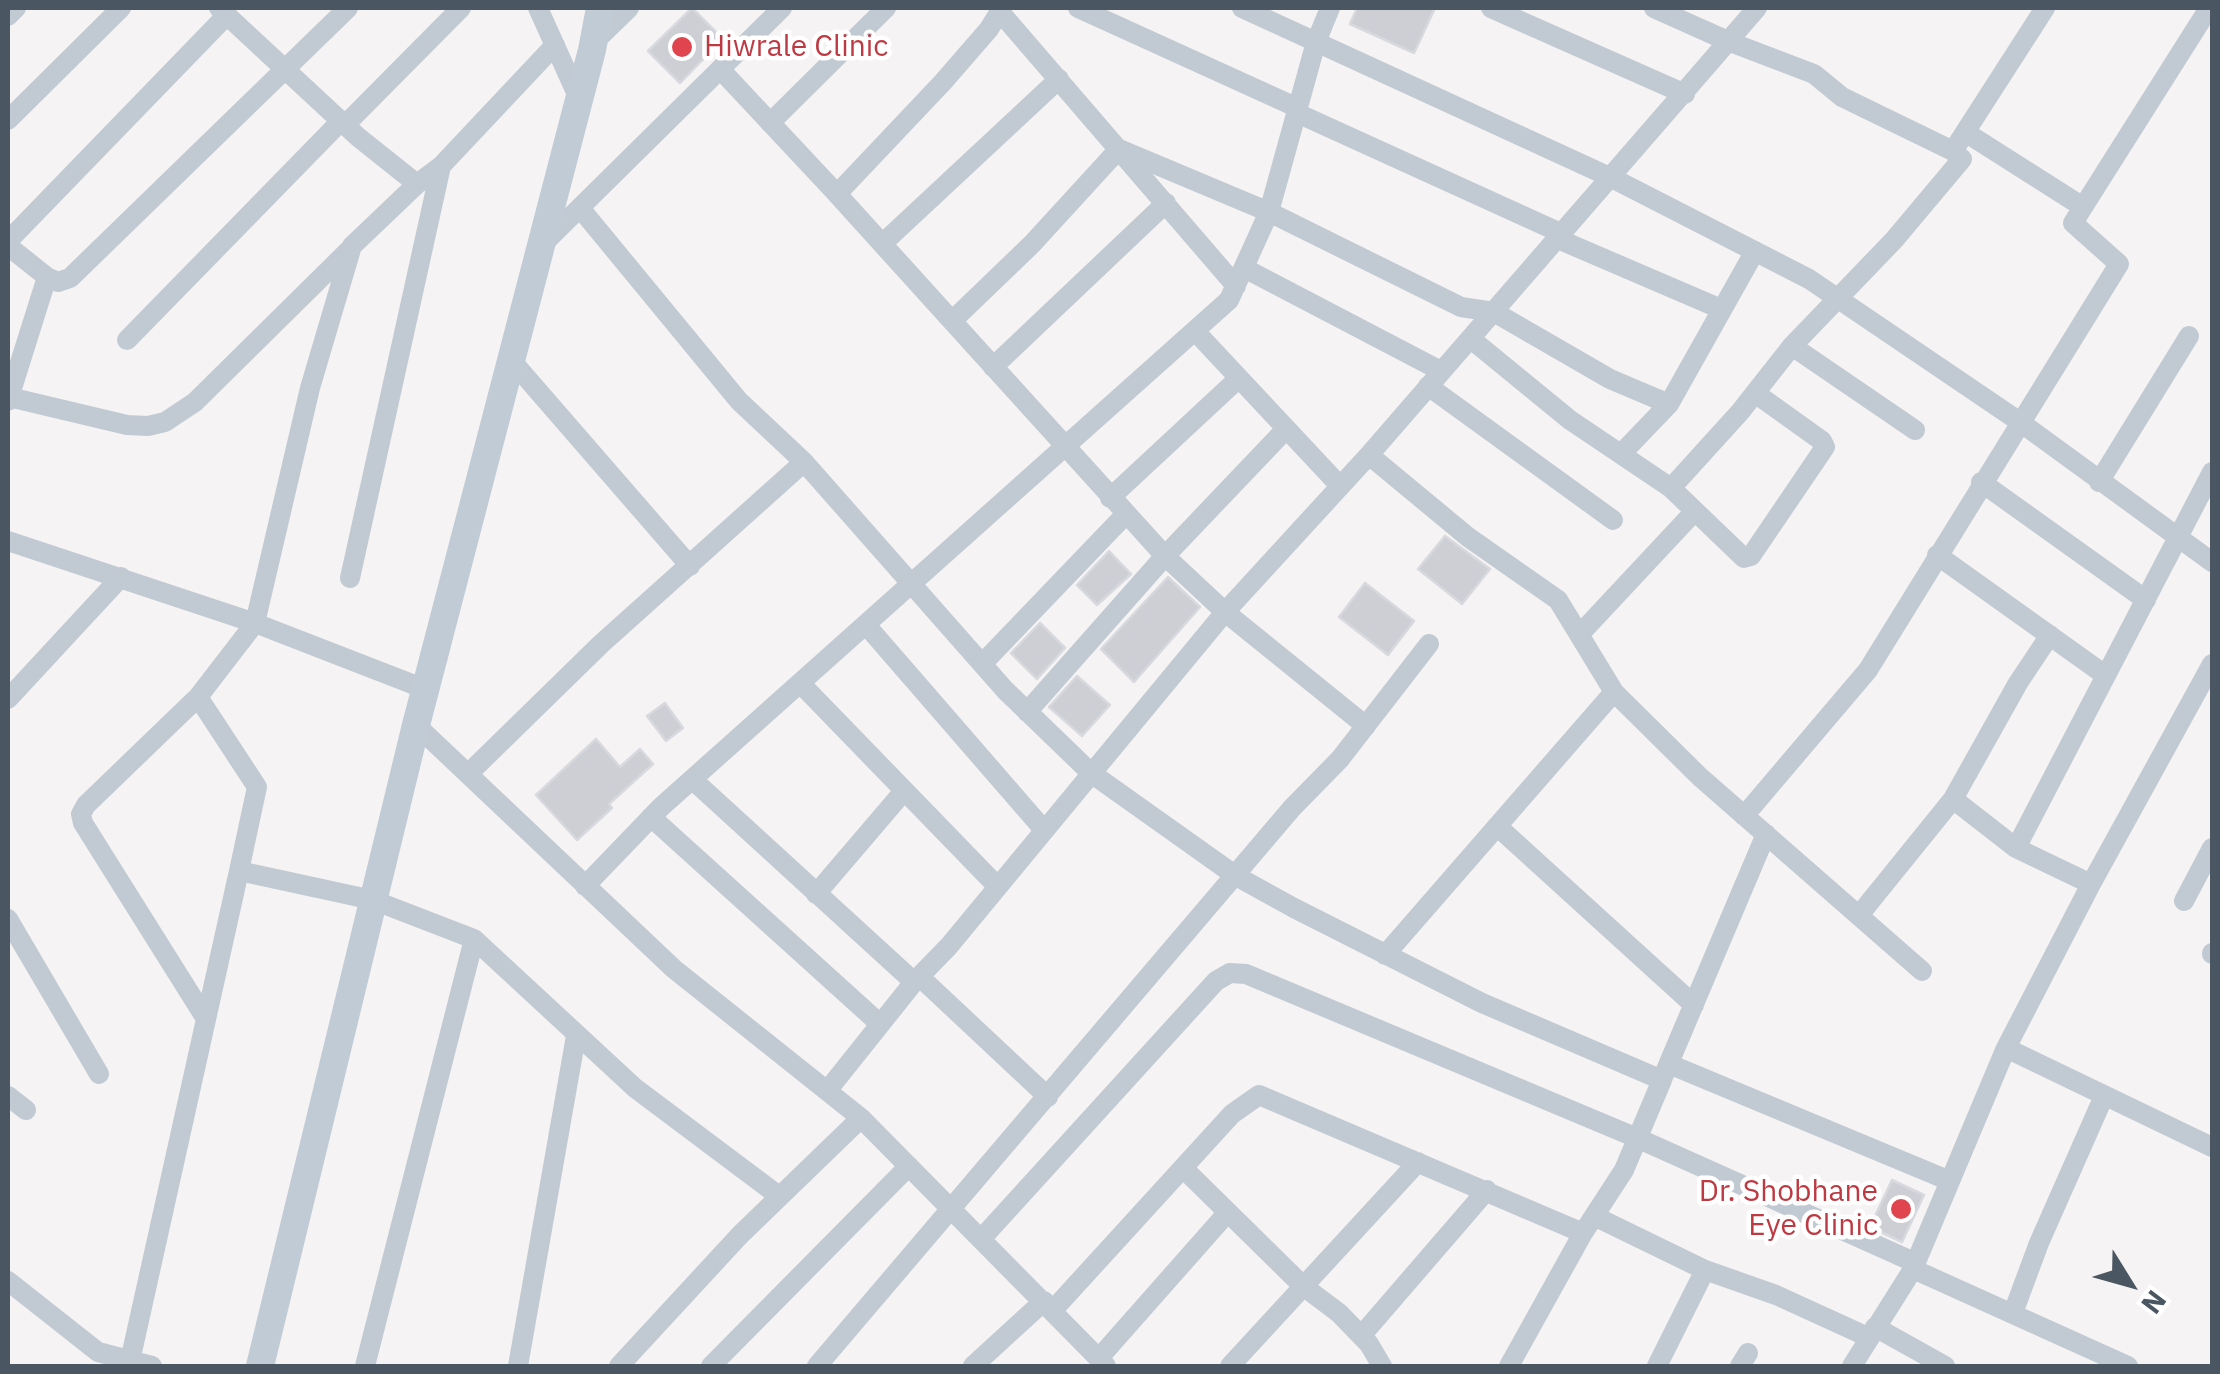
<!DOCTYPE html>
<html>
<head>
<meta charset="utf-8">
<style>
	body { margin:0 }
	#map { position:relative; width:2220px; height:1374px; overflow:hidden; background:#f5f3f3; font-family:"IBM Plex Sans",sans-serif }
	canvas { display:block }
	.frame { position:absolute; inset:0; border:10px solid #4a5661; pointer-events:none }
	.north { position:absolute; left:2080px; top:1234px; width:100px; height:100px; -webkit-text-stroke:8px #fff; paint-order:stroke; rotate:127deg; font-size:28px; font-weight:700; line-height:40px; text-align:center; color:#4a5661 }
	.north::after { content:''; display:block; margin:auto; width:35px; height:45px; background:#4a5661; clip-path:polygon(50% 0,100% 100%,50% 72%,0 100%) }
</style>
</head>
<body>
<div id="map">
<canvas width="2220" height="1374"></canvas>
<div class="frame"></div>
<div class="north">N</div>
</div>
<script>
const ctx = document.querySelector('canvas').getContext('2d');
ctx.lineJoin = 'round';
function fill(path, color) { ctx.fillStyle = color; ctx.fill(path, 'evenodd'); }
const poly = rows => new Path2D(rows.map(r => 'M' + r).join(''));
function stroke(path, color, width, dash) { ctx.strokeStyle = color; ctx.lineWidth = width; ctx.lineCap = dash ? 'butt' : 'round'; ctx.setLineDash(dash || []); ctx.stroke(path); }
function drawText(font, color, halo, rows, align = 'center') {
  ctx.font = font + ' "IBM Plex Sans",sans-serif'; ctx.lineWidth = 9; ctx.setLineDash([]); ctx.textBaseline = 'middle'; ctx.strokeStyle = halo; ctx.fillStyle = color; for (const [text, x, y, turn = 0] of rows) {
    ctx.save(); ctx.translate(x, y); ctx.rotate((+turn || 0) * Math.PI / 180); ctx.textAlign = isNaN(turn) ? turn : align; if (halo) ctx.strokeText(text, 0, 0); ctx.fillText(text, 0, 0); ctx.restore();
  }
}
const building = poly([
	[692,8,723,39,680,83,648,51,692,8],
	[1357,8,1435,8,1414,53,1350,24,1357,8],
	[1445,536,1490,569,1462,604,1418,569,1445,536],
	[1109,551,1131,574,1097,605,1077,585,1109,551],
	[1168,577,1200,607,1134,682,1101,649,1168,577],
	[1365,583,1414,621,1388,655,1339,617,1365,583],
	[1040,623,1065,648,1037,679,1011,653,1040,623],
	[1077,676,1110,705,1082,736,1049,707,1077,676],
	[665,703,683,728,666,741,647,716,665,703],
	[596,739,620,767,640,749,653,764,609,804,612,808,577,840,536,795,596,739],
	[1892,1180,1924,1195,1902,1242,1870,1227,1892,1180]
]);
fill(building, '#cdcfd5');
stroke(building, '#d7d9de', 2.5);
stroke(poly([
	[219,8,358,137,417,184,441,166,555,45],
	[538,8,579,99],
	[1078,8,1298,108],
	[1242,8,1612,178,1809,279,2020,422,2212,562],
	[1491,8,1685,94],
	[1654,8,1730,42,1814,74,1842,97,1953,151],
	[1000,12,1236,286],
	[8,16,16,8],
	[593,43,629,8],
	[720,69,837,194,943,82,989,29,1002,8],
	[1297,113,1563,234],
	[8,120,121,8],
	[770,123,886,8],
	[345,125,461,8],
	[1965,132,2083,207],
	[837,194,1165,556,1225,612,1366,726],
	[580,208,739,401,804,462,1005,690,1091,773,1236,876,1294,908,1482,1003,1662,1080,1624,1170,1583,1233,1509,1366],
	[1558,239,1721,309],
	[8,241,227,15],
	[882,244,1059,79],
	[542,245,782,8],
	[8,246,47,277,58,282,70,278,348,8],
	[1244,268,1441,371],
	[952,321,1032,244,1119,149,1269,212,1461,307,1494,312,1610,379,1669,404],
	[1195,331,1340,486],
	[1471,339,1570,420,1671,488,1744,558,1751,556,1825,447,1822,441,1755,393],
	[127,340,341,121],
	[1792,346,1915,430],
	[512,361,690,566],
	[993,367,1166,203],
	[1428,386,1613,520],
	[9,397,127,425,148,426,165,422,195,402,351,248],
	[8,401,47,277],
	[1622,453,1669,404,1755,251],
	[1369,455,1468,537,1558,600,1614,692,1700,777,1922,971],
	[1981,482,2146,600],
	[2099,482,2189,336],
	[1671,488,1740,412,1792,346,1894,240,1962,159,1953,151,2045,8],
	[1110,498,1239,378],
	[8,541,255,623,425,689],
	[1937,555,2105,675],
	[350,578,441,166],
	[867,626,1044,830],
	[1579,635,1694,512],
	[982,664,1125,515],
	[801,684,997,886],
	[198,697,86,805,81,814,83,823,206,1019],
	[8,699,121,577],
	[1027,712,1165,556,1286,429],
	[416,725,674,969,861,1118,1106,1366],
	[468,774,601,644,804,462],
	[693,780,914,982],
	[1953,799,2016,848,2091,884],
	[1744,816,1868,670,2119,264,2073,223,2209,8],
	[651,817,880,1024],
	[1497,826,1694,1005],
	[2016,848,2212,472],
	[585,886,661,807,1229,300,1269,212,1316,42,1330,8],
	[816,894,904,791],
	[2184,901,2212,848],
	[1860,914,1953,799,2018,683,2050,635],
	[8,919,99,1074],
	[474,939,635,1088,779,1196],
	[2212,953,2212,954],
	[1385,955,1614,692],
	[921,978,1048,1097],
	[2006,1048,2212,1147],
	[1669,1064,1950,1181],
	[1663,1077,1766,834],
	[827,1091,914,982,949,946,1225,612,1369,455,1757,8],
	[8,1096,26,1110],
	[1183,1168,1303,1286,1339,1313,1369,1344,1382,1366],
	[1594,1216,1705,1270],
	[982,1238,1216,981,1230,973,1246,974,1637,1138,1916,1263],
	[1913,1269,2128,1366],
	[8,1281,98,1352,152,1366],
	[1053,1310,1232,1114,1259,1095,1583,1233],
	[2013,1313,2039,1243,2104,1096],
	[1875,1327,1945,1366],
	[1361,1336,1487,1190],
	[1099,1358,1228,1212],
	[130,1361,239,871],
	[365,1366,474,939,373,900,239,871,257,787,198,697,255,623,310,388,352,246,417,184],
	[518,1366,576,1036],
	[619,1366,740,1235,861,1118],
	[711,1366,909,1166],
	[817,1366,1292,808,1340,759,1429,644],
	[973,1366,1044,1301],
	[1230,1366,1418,1162],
	[1657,1366,1705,1270,1776,1295,1868,1337],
	[1740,1366,1748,1353],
	[1852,1366,1913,1269,2006,1048,2091,884,2212,664]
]), '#c1cad2', 20);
stroke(poly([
	[260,1366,416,725,592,50,600,8]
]), '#c1cbd6', 28);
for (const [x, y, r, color] of [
	[682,47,12,"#e0444e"],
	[1901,1209,12,"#e0444e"]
]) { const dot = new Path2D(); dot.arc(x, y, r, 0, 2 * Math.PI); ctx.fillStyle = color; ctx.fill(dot); stroke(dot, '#fff', 4); }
drawText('30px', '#be3a42', '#fff', [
	["Hiwrale Clinic",704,47],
	["Dr. Shobhane",1878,1192,"right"],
	["Eye Clinic",1878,1226,"right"]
], 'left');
</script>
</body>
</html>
